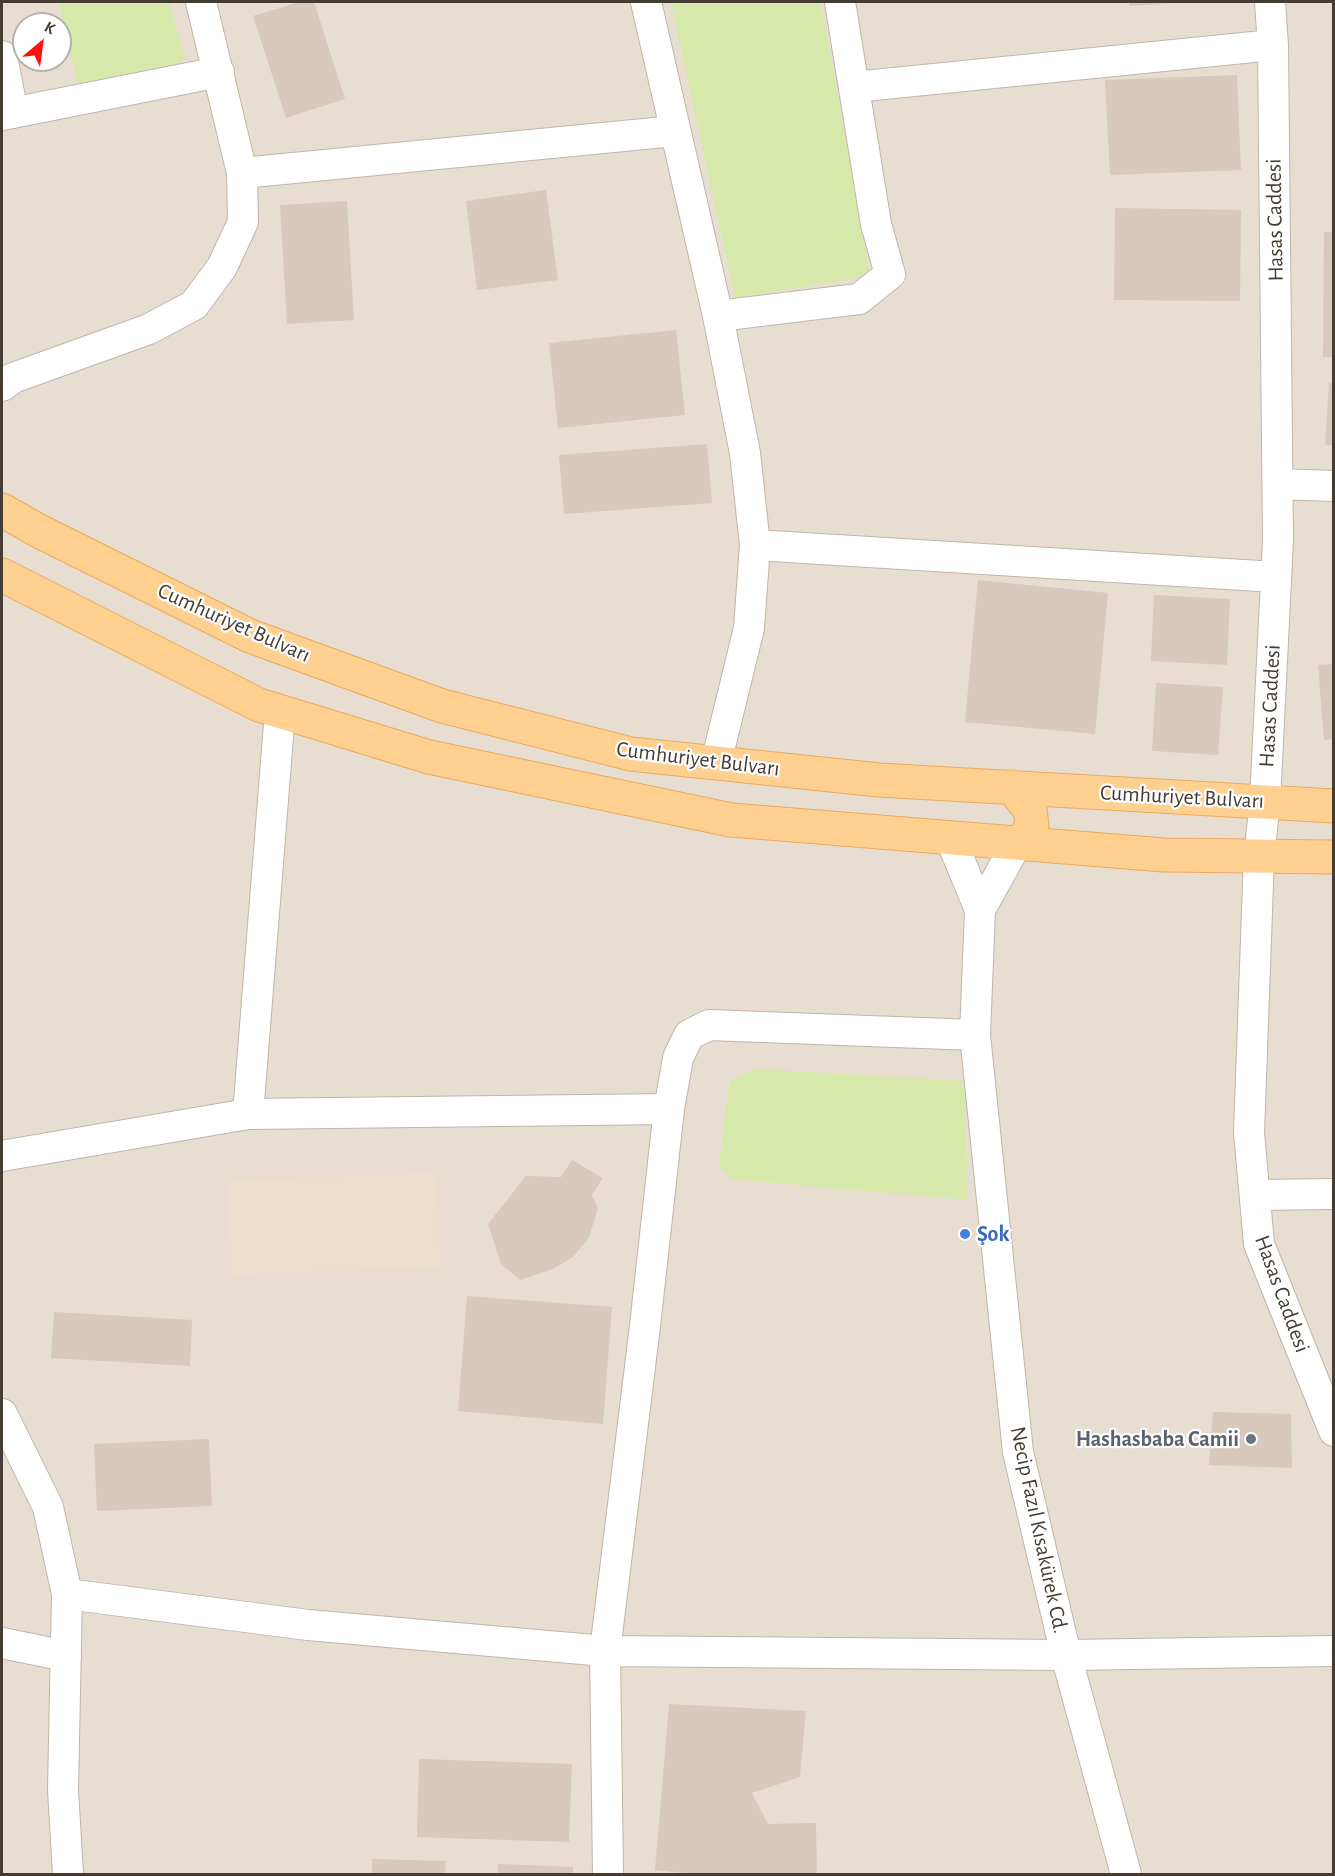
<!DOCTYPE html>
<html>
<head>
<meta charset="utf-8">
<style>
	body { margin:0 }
	#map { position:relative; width:1335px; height:1876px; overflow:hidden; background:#f3ece4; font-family:"Alegreya Sans",sans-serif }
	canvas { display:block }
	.frame { position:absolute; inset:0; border:3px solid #453c33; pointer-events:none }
	.north { position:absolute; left:12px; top:12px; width:60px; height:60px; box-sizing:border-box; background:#fff; border:2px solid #b5b1ad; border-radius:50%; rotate:29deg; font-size:16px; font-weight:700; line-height:24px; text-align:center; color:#453c33 }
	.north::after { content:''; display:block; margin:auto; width:21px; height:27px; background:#ff100e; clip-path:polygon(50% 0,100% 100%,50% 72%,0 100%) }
</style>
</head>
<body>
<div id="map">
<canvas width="1335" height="1876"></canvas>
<div class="frame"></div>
<div class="north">K</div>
</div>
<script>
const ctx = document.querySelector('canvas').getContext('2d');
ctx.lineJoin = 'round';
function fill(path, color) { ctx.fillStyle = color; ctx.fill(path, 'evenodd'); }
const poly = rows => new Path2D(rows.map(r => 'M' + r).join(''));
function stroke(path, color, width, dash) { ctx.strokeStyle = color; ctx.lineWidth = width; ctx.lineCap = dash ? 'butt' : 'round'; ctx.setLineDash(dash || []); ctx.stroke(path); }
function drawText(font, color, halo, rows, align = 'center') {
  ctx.font = font + ' "Alegreya Sans",sans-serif'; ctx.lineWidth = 4.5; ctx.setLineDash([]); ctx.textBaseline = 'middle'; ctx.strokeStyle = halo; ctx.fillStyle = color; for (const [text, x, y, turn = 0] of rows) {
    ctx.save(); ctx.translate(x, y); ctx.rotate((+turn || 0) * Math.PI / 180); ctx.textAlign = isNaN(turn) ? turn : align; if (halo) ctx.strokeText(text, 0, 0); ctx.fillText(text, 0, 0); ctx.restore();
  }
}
fill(poly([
	[2,2,1333,2,1333,1874,2,1874],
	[24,24,60,24,60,60,24,60]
]), '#e7ddd1');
fill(poly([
	[437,1173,441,1267,232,1275,228,1180]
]), '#eddfcd');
fill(poly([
	[59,2,169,2,185,56,175,70,78,86],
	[671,2,821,2,870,276,735,298],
	[756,1069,965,1081,968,1200,732,1179,719,1167,730,1080]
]), '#d6e9aa');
fill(poly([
	[299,2,314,2,345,99,286,118,253,16],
	[1129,2,1174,2,1174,3,1130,6],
	[1237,75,1241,170,1110,175,1105,80],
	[546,190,558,280,477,290,466,201],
	[347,201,354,320,287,324,280,205],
	[1115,208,1241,210,1240,301,1114,300],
	[1324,232,1334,232,1334,357,1323,357],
	[676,330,685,415,558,428,549,343],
	[1329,383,1334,383,1334,445,1325,445],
	[707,444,712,503,564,514,559,455],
	[978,580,1108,593,1095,734,965,722],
	[1154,595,1230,599,1227,665,1151,661],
	[1334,664,1334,739,1324,740,1318,665],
	[1156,683,1223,687,1218,755,1152,751],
	[572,1160,603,1178,592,1195,598,1208,589,1237,573,1257,553,1269,520,1280,501,1264,488,1224,526,1176,561,1177],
	[467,1296,612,1307,603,1424,458,1411],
	[54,1312,192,1320,190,1366,51,1358],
	[1213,1412,1291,1414,1292,1468,1209,1465],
	[209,1439,212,1506,97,1511,94,1444],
	[669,1704,806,1711,800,1777,752,1793,768,1824,816,1823,817,1874,694,1874,655,1870],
	[419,1759,572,1764,569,1842,417,1837],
	[372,1859,446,1861,445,1874,372,1874],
	[498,1864,573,1867,573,1874,498,1874]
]), '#d8c9bc');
const street = poly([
	[646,2,718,316,745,453,755,545,749,628,716,763],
	[1270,2,1273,45,1278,540,1265,802,1259,856,1249,1133,1259,1244,1334,1431],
	[2,56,13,113],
	[854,87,1273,45],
	[2,115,219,72],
	[242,173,675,131],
	[718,316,859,299,890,274,876,224,840,2],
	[2,386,13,378,149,329,194,305,222,267,243,222,242,173,201,2],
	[1278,484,1334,486],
	[755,545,1276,577],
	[950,837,980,910,975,1035,1018,1452,1066,1655,1126,1874],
	[980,910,1017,843],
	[248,1114,280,712],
	[2,1156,248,1114,669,1109],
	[1255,1195,1334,1194],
	[2,1414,48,1507,67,1594,63,1790,68,1874],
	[67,1594,308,1625,605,1651,1066,1655,1334,1651],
	[2,1643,66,1656],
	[608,1874,605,1651,645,1326,669,1109,678,1058,689,1035,709,1025,975,1035]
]);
const primary = poly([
	[2,510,37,530,250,636,442,706,631,754,879,780,1334,806],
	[2,575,259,705,429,757,731,820,1164,855,1334,857],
	[1012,787,1030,810,1032,825,1026,836,1017,843]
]);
stroke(street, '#c1b5a9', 32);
stroke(primary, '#e8aa5c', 35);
stroke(street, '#fff', 30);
stroke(primary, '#ffd090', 33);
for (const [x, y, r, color] of [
	[965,1234,6,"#3f7fe0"],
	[1251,1439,6,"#6b7280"]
]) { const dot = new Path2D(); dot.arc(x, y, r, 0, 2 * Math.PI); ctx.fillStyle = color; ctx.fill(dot); stroke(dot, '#fff', 2); }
drawText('22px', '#453c33', '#fff', [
	["Hasas Caddesi",1275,220,-91],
	["Cumhuriyet Bulvarı",234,623,24],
	["Hasas Caddesi",1270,706,-87],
	["Cumhuriyet Bulvarı",698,759,7],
	["Cumhuriyet Bulvarı",1182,797,3],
	["Hasas Caddesi",1282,1294,70],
	["Necip Fazıl Kısakürek Cd.",1039,1530,78]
]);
drawText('bold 22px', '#366cbe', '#fff', [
	["Şok",977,1234]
], 'left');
drawText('bold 22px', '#5b616d', '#fff', [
	["Hashasbaba Camii",1239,1439]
], 'right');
</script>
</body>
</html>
